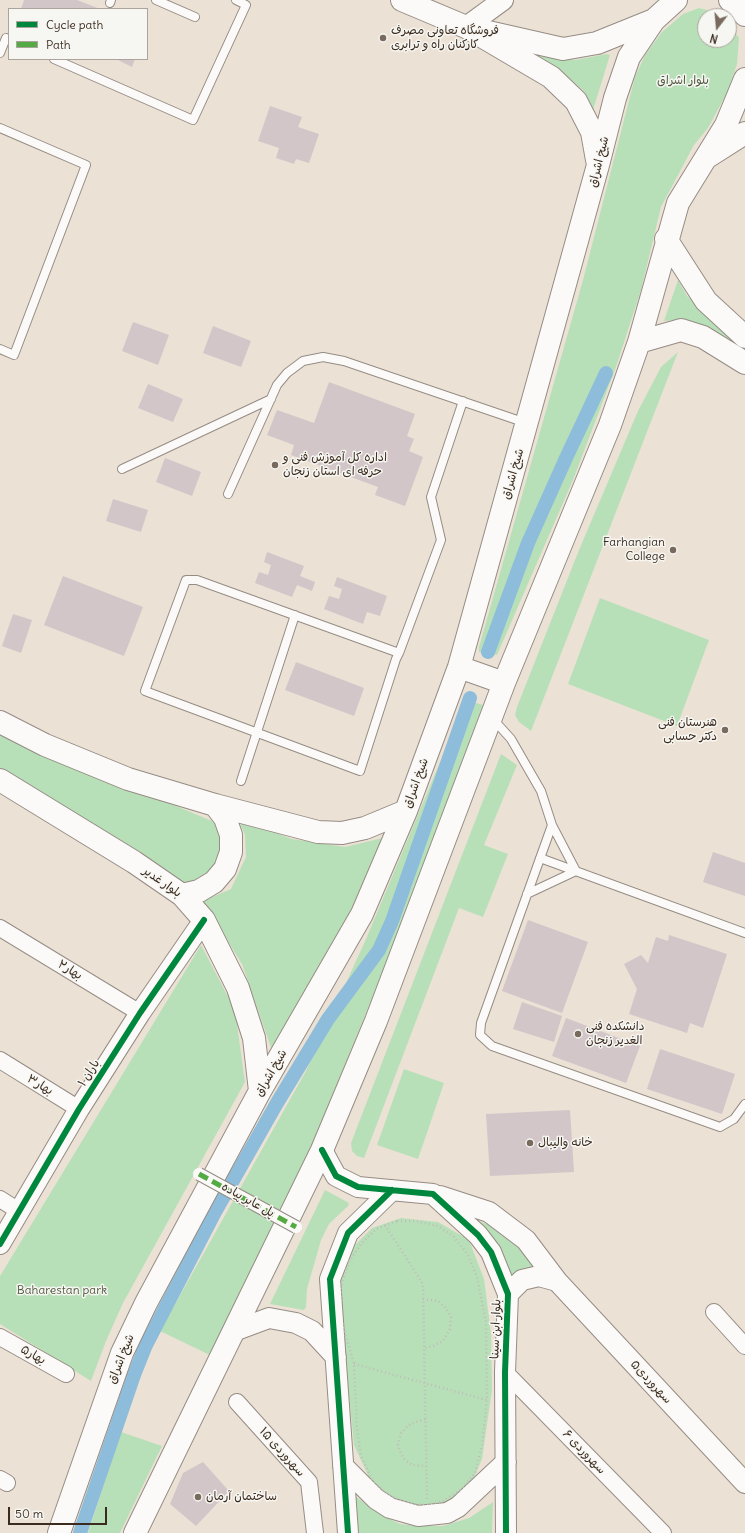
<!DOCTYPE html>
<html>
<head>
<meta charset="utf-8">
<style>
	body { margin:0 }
	#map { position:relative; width:745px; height:1533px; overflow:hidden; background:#ece1d5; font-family:Delius,sans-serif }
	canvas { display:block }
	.legend { position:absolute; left:8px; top:8px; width:140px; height:52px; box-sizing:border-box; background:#f6f6f2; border:1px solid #aba49d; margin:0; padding:5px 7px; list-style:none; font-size:12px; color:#3b2a1e }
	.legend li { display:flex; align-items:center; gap:8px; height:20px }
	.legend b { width:20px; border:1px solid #aba49d }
	.north { position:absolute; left:697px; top:8px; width:40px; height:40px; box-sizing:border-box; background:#f6f6f2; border:1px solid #aba49d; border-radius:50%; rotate:196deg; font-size:11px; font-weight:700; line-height:16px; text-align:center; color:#3b2a1e }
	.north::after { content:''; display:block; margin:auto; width:14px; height:18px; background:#796a5e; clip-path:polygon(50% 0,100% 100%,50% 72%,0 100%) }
	.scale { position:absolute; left:8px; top:1507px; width:99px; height:18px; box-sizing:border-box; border:2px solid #3b2a1e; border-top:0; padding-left:5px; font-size:12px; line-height:14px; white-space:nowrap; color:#3b2a1e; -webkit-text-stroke:3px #f6f6f2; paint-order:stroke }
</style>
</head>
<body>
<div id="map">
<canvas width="745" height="1533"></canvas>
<ul class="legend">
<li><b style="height:5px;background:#00873e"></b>Cycle path</li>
<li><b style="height:5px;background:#55ab43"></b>Path</li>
</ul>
<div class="north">N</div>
<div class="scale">50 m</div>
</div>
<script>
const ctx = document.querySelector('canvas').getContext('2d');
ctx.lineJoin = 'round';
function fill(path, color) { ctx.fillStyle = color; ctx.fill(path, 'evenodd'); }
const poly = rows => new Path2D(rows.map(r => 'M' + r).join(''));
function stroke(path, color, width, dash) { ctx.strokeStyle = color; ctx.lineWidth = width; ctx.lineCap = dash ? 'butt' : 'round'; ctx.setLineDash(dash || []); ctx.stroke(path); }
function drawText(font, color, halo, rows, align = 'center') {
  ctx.font = font + ' Delius,"Playpen Sans Arabic",sans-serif'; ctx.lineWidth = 3; ctx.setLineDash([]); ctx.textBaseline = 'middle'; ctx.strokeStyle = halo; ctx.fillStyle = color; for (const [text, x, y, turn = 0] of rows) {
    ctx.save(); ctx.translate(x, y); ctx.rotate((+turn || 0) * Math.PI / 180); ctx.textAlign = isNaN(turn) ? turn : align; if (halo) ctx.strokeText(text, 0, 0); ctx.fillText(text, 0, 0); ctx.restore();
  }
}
fill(poly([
	[699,8,715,12,723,16,705,16,705,40,729,40,729,24,739,38,737,64,728,91,708,128,694,145,661,207,641,290,616,367,573,480,497,655,479,652,479,647,583,280,635,77,645,55,662,32,683,14],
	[508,43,553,56,575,60,607,54,610,55,593,110,584,91,569,78],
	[678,280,687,296,745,347,745,354,711,331,694,322,679,320,664,321],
	[678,352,531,731,519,722,515,715,517,707,579,550,638,411,661,367],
	[600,598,709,640,677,726,568,684],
	[466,700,483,705,401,928,296,1183,212,1356,160,1331,306,1071,366,939],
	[0,730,73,763,212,821,220,828,225,860,193,886,181,882,141,854,0,768],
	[501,754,517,765,484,845,508,854,483,917,459,908,364,1158,357,1156,352,1151,351,1143],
	[238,819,292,839,345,847,391,836,275,1059,242,964,203,901,231,889,246,857,245,835],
	[201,945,235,1010,245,1082,123,1303,106,1341,91,1381,0,1324,0,1276],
	[404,1069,444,1083,418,1159,377,1145],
	[325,1190,349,1203,348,1206,329,1224,321,1240,307,1289,306,1307,304,1310,270,1304],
	[467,1217,498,1228,542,1270,517,1272,507,1279],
	[401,1218,438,1222,469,1240,484,1279,491,1333,492,1390,482,1459,475,1476,464,1492,442,1506,419,1508,398,1504,374,1488,354,1445,345,1354,338,1335,340,1268,352,1248,372,1228],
	[121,1432,162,1446,120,1533,88,1533],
	[354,1495,381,1515,400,1524,418,1526,443,1526,469,1518,493,1502,492,1533,356,1533]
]), '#b8e0b8');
stroke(poly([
	[488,652,528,543,566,458,606,373],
	[80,1533,134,1375,146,1345,215,1212,277,1103,328,1019,379,950,392,921,470,698]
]), '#8dbdda', 14);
fill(poly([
	[24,0,77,0,100,9,21,9],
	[116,59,135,59,132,67],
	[270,106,302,117,298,127,319,134,309,163,296,159,294,164,276,158,279,148,258,141],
	[133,322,169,335,158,365,122,351],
	[213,326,251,341,241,367,203,353],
	[329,382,415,414,407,436,414,439,409,451,423,457,405,506,375,495,378,487,291,455,294,445,267,435,277,410,314,423],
	[148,384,183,399,173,422,138,408],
	[165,458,201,472,192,496,156,482],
	[113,499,148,510,141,532,106,521],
	[267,552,304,566,300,576,315,582,312,591,297,585,292,597,255,583,259,572,268,575,271,565,264,562],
	[63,576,143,607,124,656,44,625],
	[337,577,387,596,380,616,367,612,363,624,324,609,329,596,339,599,342,589,334,586],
	[13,614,32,620,21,653,2,646],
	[296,662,364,688,354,716,285,690],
	[713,852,745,863,745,896,703,882],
	[528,920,588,942,562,1013,502,991],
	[669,935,727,954,703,1028,690,1023,687,1033,629,1014,637,989,624,964,641,955,648,963,656,937,668,941],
	[522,1002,562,1016,554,1042,513,1029],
	[566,1018,640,1046,626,1083,552,1056],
	[660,1049,735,1074,722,1114,647,1089],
	[570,1110,574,1172,490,1176,486,1114],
	[203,1462,229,1491,196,1526,170,1504,183,1473]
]), '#d2c6c9');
const service = poly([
	[156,0,195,17],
	[110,3,111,0],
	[0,53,6,38,9,40],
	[54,59,193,120,246,5,236,0],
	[0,128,86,165,14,355,0,349],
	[122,469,271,399],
	[228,494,277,385,287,373,303,361,323,357,344,361,526,423],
	[399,653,197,580,186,580,145,691,360,771,396,659,399,653,441,540,431,497,463,401],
	[492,718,511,739,541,791,552,825,481,1023,480,1035,492,1046,720,1127,734,1119,745,1104],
	[241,781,295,615],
	[540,858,745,933],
	[527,894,576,871,552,825]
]);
const minor = poly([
	[0,928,140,1013],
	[0,1060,79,1109],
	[0,1199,19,1211],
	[714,1312,745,1346],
	[0,1337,66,1374],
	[505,1372,663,1533],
	[237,1402,309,1482,315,1533],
	[0,1479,7,1483]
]);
const tertiary = poly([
	[466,27,503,0],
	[322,1150,336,1176,358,1187,433,1194,478,1235,491,1252,508,1294,505,1372,506,1533],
	[440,1196,489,1212,526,1240,557,1281,745,1483],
	[0,1244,79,1109,140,1013,204,920],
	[508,1294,522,1280,539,1276,557,1281],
	[234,1331,269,1318,296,1323,312,1331,336,1357],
	[343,1466,376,1499,390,1508,418,1516,447,1513,458,1507,506,1462],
	[348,1533,330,1279,348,1233,392,1190]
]);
const secondary = poly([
	[402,0,466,27],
	[730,0,745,15],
	[709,156,745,133],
	[597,160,592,132,576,101,551,77,466,27,563,49,597,43,654,20],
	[666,239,706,301,745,337],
	[639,342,681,330,703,337,745,363],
	[459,667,504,683],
	[0,722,45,745,128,779,215,805,318,832,342,833,365,828,406,811],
	[0,780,134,862,182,895,204,920,238,988,254,1038,260,1091],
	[182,895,199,891,214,882,225,869,231,852,231,835,225,818,215,805],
	[59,1533,122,1353,146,1303,260,1091,362,914,406,811,459,667,598,165,615,98,629,57,654,20,676,0],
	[135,1533,322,1150,376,1021,504,683,610,425,639,342,678,203,726,125,745,79]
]);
stroke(service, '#958c84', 10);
stroke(minor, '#958c84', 18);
stroke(tertiary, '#958c84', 22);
stroke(secondary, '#958c84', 24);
stroke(poly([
	[397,1221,415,1221,438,1226,454,1237,468,1255,477,1277,486,1322,487,1400,482,1445,475,1473,462,1489,443,1501,427,1505,410,1504,390,1496,373,1482,361,1456,357,1428,354,1364,340,1316,341,1286,349,1262,361,1244,376,1229,397,1221],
	[385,1225,423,1284,427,1499],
	[423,1299,438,1301,446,1308,451,1317,450,1329,443,1341,433,1346,424,1348],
	[354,1364,487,1400],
	[425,1419,410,1424,401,1433,398,1445,403,1458,412,1465,426,1466]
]), '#c0bcb8', 2.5, [1, 3]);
stroke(service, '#fcfaf9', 8);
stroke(minor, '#fcfaf9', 16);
stroke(tertiary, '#fcfaf9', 20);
stroke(secondary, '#fcfaf9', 22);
const pedestrianBridge = poly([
	[199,1174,296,1227]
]);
stroke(pedestrianBridge, '#958c84', 14, []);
stroke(pedestrianBridge, '#fcfaf9', 12);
stroke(poly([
	[199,1174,296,1227]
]), '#55ab43', 5, [10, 5]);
stroke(poly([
	[322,1150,336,1176,358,1187,433,1194,478,1235,491,1252,508,1294,505,1372,506,1533],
	[0,1244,79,1109,140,1013,204,920],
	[348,1533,330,1279,348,1233,392,1190]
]), '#00873e', 6);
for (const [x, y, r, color] of [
	[383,38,4,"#796a5e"],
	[275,465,4,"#796a5e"],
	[673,550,4,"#796a5e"],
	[725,730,4,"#796a5e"],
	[578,1034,4,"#796a5e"],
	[530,1143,4,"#796a5e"],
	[198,1497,4,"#796a5e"]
]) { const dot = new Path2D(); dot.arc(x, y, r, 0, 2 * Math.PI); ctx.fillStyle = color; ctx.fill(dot); stroke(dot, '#f6f6f2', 1.5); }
drawText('12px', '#3b2a1e', '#f6f6f2', [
	["فروشگاه تعاونی مصرف",391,31],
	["کارکنان راه و ترابری",391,45],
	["اداره کل آموزش فنی و",283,458],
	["حرفه ای استان زنجان",283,472],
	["Farhangian",665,543,"right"],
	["College",665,557,"right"],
	["هنرستان فنی",717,723,"right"],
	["دکتر حسابی",717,737,"right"],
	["دانشکده فنی",586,1027],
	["الغدیر زنجان",586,1041],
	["خانه والیبال",538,1143],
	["ساختمان آرمان",206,1497]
], 'left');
drawText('12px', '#50583e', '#f6f6f2', [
	["بلوار اشراق",683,81],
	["Baharestan park",62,1291]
]);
drawText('12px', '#3b2a1e', '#f6f6f2', [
	["شیخ اشراق",599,162,-76],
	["شیخ اشراق",513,474,-74],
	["شیخ اشراق",416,783,-70],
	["بلوار غدیر",162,882,35],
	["بهار۲",70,970,31],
	["باران ۱",89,1073,-57],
	["شیخ اشراق",271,1073,-60],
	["بهار۳",40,1085,31],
	["پل عابر پیاده",248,1200,29],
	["بلوار ابن سینا",496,1329,-88],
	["بهار۵",33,1355,29],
	["شیخ اشراق",121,1359,-68],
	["سهروردی۵",651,1382,47],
	["سهروردی ۱۵",282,1452,48],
	["سهروردی ۶",584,1452,46]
]);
</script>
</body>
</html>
